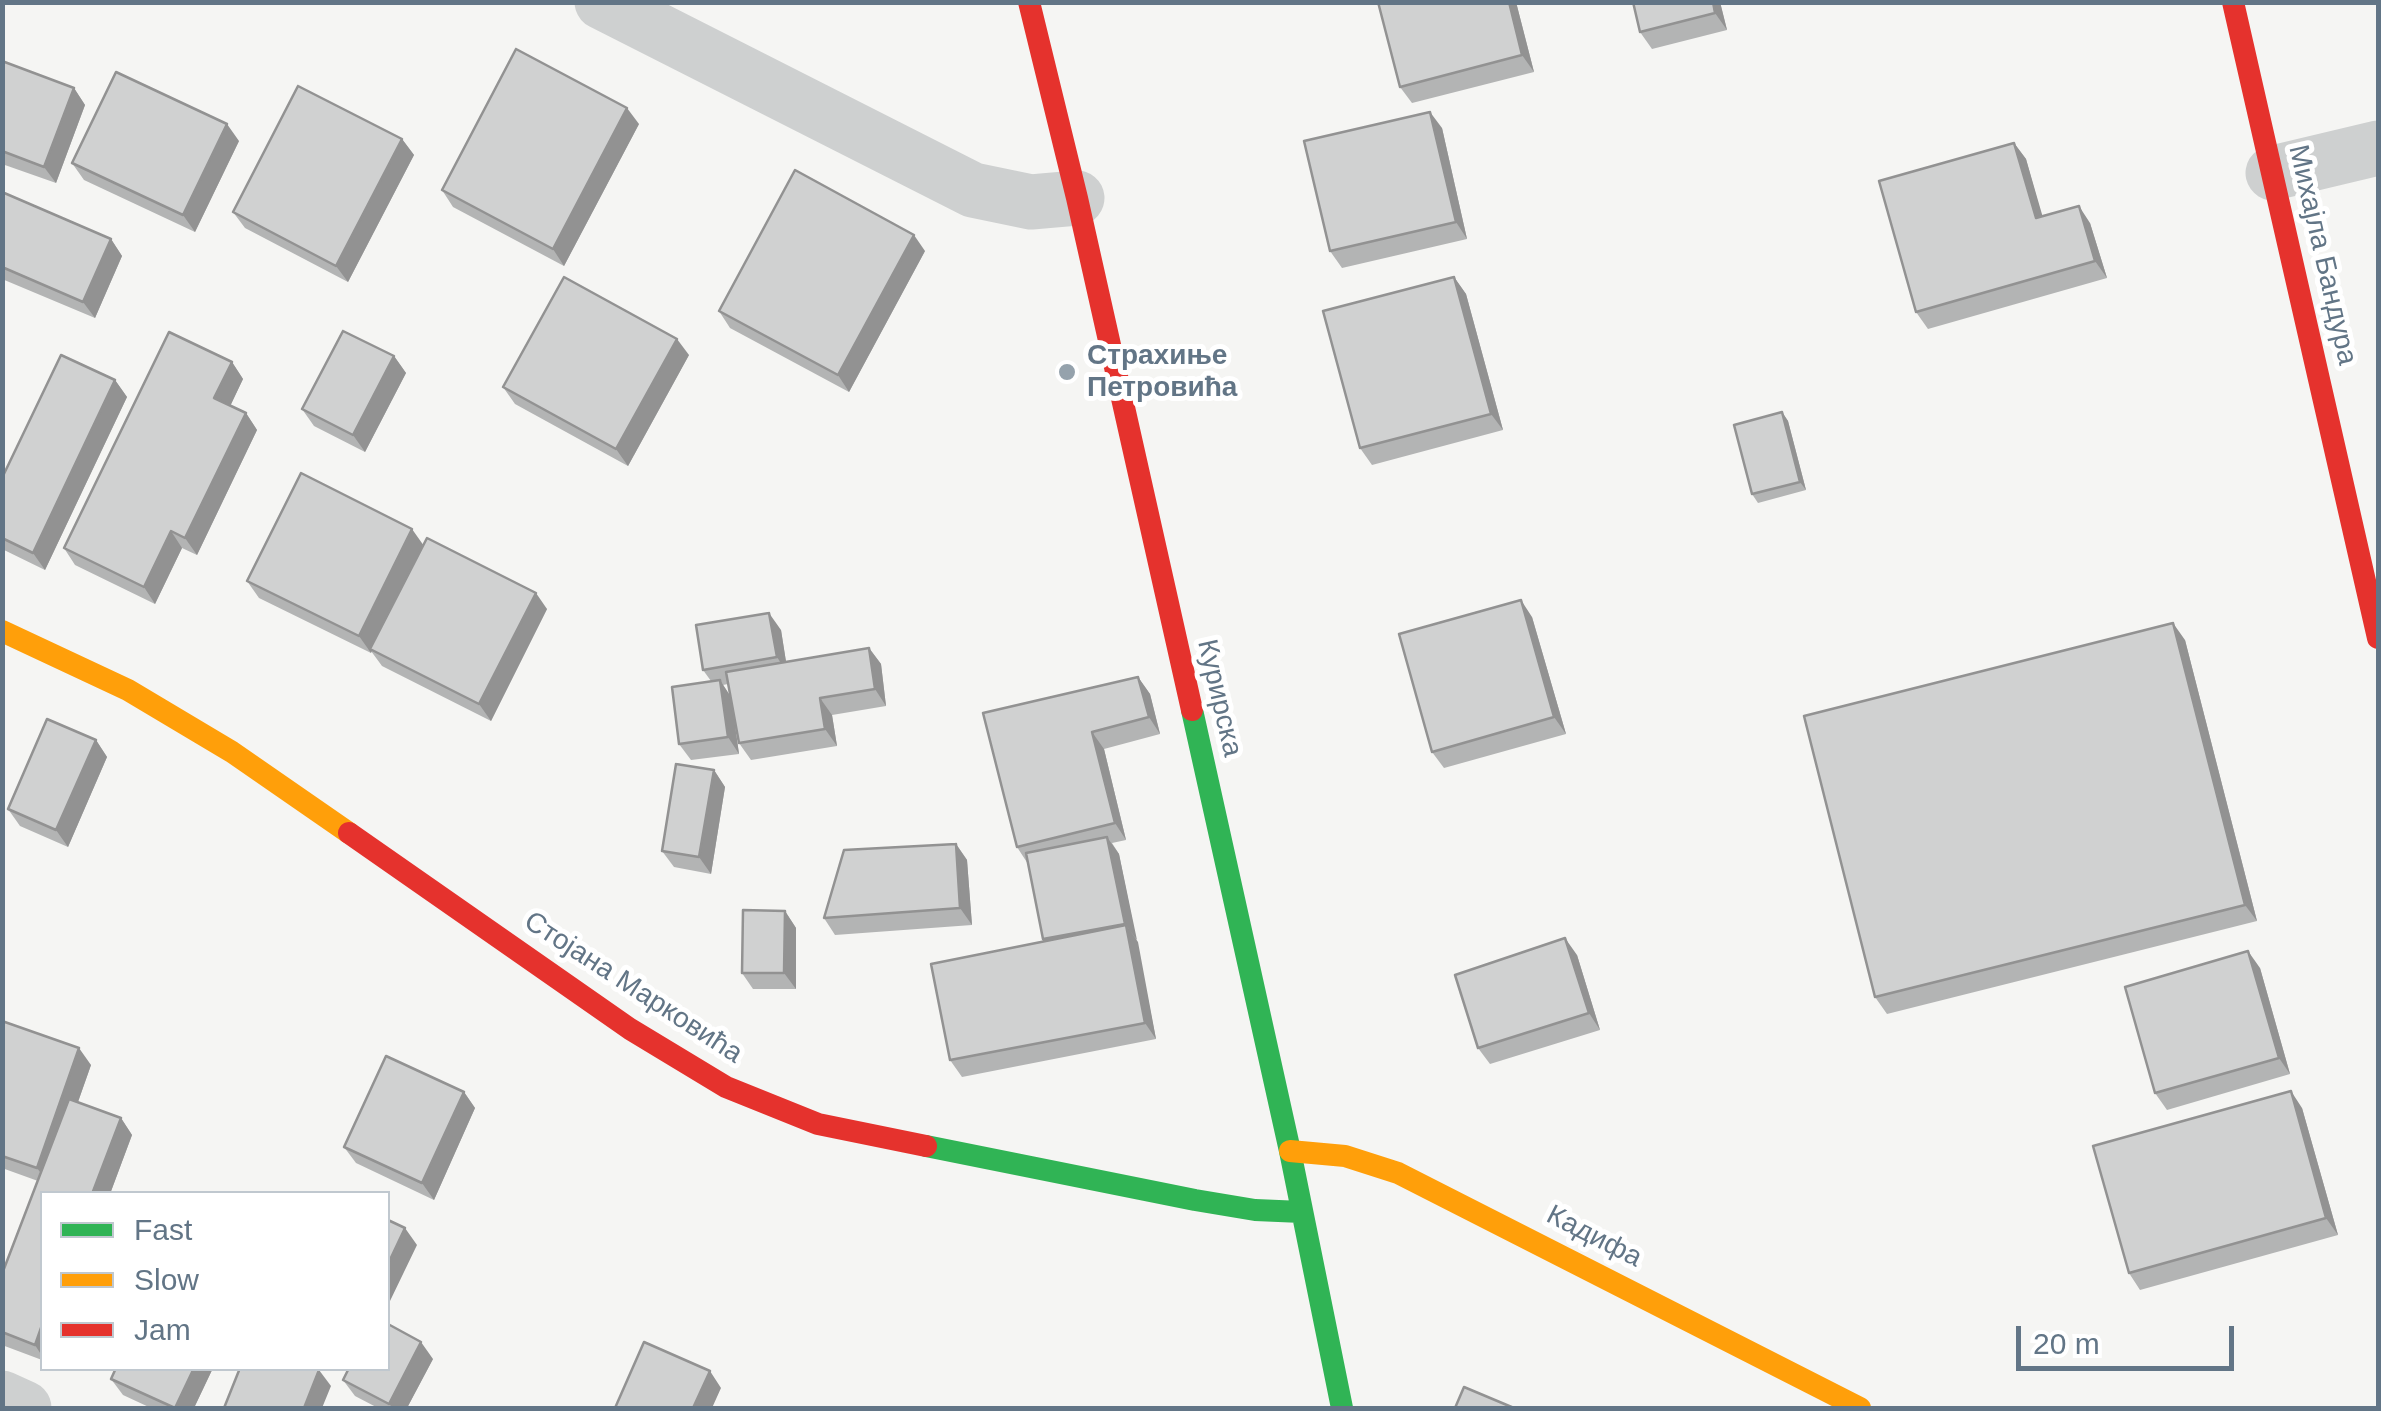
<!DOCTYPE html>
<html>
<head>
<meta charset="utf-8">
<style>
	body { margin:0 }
	#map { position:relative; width:2381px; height:1411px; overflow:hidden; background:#f5f5f3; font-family:Arial,sans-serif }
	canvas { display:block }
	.frame { position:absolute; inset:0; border:5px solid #627586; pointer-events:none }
	.legend { position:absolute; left:40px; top:1191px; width:350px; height:180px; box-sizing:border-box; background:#fff; border:2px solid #c0c8cf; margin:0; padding:12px 18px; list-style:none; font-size:30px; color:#627586 }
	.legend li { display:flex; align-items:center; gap:20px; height:50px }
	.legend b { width:50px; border:2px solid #c0c8cf }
	.scale { position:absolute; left:2016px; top:1326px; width:218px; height:45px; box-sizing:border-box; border:5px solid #627586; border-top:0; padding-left:12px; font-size:30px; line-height:35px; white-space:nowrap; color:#627586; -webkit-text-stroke:8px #fff; paint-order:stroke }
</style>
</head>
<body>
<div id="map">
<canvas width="2381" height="1411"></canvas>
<div class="frame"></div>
<ul class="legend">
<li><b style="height:12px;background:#30b455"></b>Fast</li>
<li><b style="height:12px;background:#ff9f0a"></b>Slow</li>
<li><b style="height:12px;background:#e5322d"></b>Jam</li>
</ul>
<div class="scale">20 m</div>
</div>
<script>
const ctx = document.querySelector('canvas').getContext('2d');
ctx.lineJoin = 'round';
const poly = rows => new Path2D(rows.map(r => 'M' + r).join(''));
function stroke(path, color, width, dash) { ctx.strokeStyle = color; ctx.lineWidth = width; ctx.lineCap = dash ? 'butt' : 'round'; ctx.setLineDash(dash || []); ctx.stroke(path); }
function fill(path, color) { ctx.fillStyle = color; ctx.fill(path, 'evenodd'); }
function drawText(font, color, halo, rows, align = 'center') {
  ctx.font = font + ' Arial,sans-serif'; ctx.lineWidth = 10; ctx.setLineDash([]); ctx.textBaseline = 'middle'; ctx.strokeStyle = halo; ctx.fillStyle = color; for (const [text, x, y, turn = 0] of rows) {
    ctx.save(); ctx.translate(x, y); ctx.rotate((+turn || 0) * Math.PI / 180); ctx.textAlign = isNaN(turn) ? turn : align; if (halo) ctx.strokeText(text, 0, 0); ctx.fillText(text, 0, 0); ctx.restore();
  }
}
stroke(poly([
	[602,2,973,190,1031,202,1077,198],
	[2273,173,2378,148],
	[2,1398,24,1408]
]), '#ced0d0', 55);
stroke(poly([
	[1192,710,1290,1151,1342,1408],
	[926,1146,1195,1200,1255,1210,1302,1212]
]), '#30b455', 22);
stroke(poly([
	[2,631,128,690,232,752,349,833],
	[1290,1151,1345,1156,1398,1173,1860,1408]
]), '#ff9f0a', 22);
stroke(poly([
	[1029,2,1077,198,1192,710],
	[2233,2,2378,638],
	[349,833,630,1029,726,1087,818,1124,926,1146]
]), '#e5322d', 22);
fill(poly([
	[1378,2,1516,2,1534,72,1412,103,1400,87],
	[1720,2,1727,30,1652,49,1640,32],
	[2,61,74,88,85,105,56,183,2,164],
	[639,124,564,266,453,207,442,190],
	[1442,128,1467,239,1342,268,1330,251],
	[402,139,414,155,348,282,245,228,233,212],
	[239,141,195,232,84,180,72,163],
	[2014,143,2026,159,2042,217,2090,223,2107,278,1928,329,1916,312],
	[2,192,111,239,122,256,95,318,2,279],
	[925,251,849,392,730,328,719,311],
	[1454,277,1466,294,1503,430,1372,465,1360,448],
	[689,355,628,466,515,404,503,387],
	[394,356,406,373,365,452,314,426,302,409],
	[232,362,243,379,230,406,246,413,257,430,197,555,182,548,155,604,75,565,64,548],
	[115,380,127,397,45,570,2,549,2,478],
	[1782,412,1788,421,1806,490,1758,503,1752,494],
	[423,545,547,609,491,721,382,666,371,651,371,653,259,598,247,581],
	[1532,617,1566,734,1444,768,1432,752],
	[781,630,786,662,869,648,881,664,886,706,832,715,837,746,751,760,739,743,733,711,739,754,691,760,679,744,711,681,703,670],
	[728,684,730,696,723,685],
	[2185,640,2257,921,1887,1014,1875,997],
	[1138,677,1150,694,1160,734,1104,749,1126,840,1112,843,1119,854,1156,1039,962,1077,950,1060,1045,942,1028,864,1017,847,983,713],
	[96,740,107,757,68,847,20,826,8,809],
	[714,770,725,787,711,874,674,867,662,851],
	[956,844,967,860,972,925,835,935,824,918],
	[785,911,796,928,796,989,753,989,742,973],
	[1577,955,1600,1030,1490,1064,1478,1048],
	[2260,968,2290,1074,2167,1110,2155,1093],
	[2,1021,91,1065,78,1102,121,1118,132,1135,110,1194,42,1194,42,1360,2,1345,2,1274,38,1181,2,1168],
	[464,1092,475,1108,434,1200,356,1163,344,1147],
	[2302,1108,2338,1235,2140,1290,2129,1273],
	[433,1359,407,1408,378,1408,355,1396,343,1380],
	[116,1368,213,1368,194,1408,151,1408,123,1395,111,1379]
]), '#b3b4b4');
fill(poly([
	[1509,2,1516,2,1534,72,1522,55],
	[1713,2,1720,2,1727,30,1715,13],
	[74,88,85,105,56,183,44,167],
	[627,108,639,124,564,266,553,249],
	[1430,112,1442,128,1467,239,1456,222],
	[227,124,239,141,195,232,183,215],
	[402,139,414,155,348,282,336,266],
	[2014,143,2026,159,2048,235,2036,218],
	[2079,206,2090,223,2107,278,2095,261],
	[914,235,925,251,849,392,838,375],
	[111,239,122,256,95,318,83,302],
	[1454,277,1466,294,1503,430,1491,414],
	[677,339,689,355,628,466,616,449],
	[394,356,406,373,365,452,353,435],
	[232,362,243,379,226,415,214,398],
	[115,380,127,397,45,570,33,553],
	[1782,412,1788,421,1806,490,1800,482],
	[246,413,257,430,197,555,185,538],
	[412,529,424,546,371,653,359,636],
	[171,531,182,548,155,604,144,587],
	[536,593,547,609,491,721,479,704],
	[1521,600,1532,617,1566,734,1554,717],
	[769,613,781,630,788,674,777,657],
	[2173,623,2185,640,2257,921,2245,905],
	[869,648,881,664,886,706,875,689],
	[1138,677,1150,694,1160,734,1149,717],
	[720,680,731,697,739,754,728,737],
	[820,698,832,715,837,746,825,729],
	[1092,732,1104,749,1126,840,1115,823],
	[96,740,107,757,68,847,56,830],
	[714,770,725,787,711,874,699,857],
	[1107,837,1119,854,1137,940,1125,924],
	[956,844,967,860,972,925,960,908],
	[785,911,796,928,796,989,784,973],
	[1126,925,1138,942,1156,1039,1145,1023],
	[1565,938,1577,955,1600,1030,1589,1013],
	[2248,951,2260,968,2290,1074,2279,1058],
	[79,1048,91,1065,49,1184,37,1168],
	[2291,1091,2302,1108,2338,1235,2326,1218],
	[464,1092,475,1108,434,1200,422,1183],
	[121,1118,132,1135,110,1194,92,1194],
	[405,1228,417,1245,390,1301,388,1298,388,1264],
	[42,1325,42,1356,35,1345],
	[421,1342,433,1359,407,1408,393,1408,389,1404],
	[194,1368,213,1368,194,1408,175,1408],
	[319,1370,331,1386,322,1408,304,1408],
	[710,1371,721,1388,712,1408,693,1408]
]), '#929292');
const building = poly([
	[1378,2,1509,2,1522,55,1400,87,1378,2],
	[1633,2,1713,2,1715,13,1640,32,1633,2],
	[516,49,627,108,553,249,442,190,516,49],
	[2,61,74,88,44,167,2,151,2,61],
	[116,72,227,124,183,215,72,163,116,72],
	[298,86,402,139,336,266,233,212,298,86],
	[1430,112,1456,222,1330,251,1304,141,1430,112],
	[2014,143,2036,218,2079,206,2095,261,1916,312,1879,181,2014,143],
	[795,170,914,235,838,375,719,311,795,170],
	[2,192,111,239,83,302,2,267,2,192],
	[564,277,677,339,616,449,503,387,564,277],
	[1454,277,1491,414,1360,448,1323,311,1454,277],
	[343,331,394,356,353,435,302,409,343,331],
	[169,332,232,362,214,398,246,413,185,538,171,531,144,587,64,548,169,332],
	[61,355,115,380,33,553,2,538,2,478,61,355],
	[1782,412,1800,482,1752,494,1734,425,1782,412],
	[301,473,412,529,359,636,247,581,301,473],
	[427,538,536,593,479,704,370,649,427,538],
	[1521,600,1554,717,1432,752,1399,634,1521,600],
	[769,613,777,657,703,670,696,625,769,613],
	[2173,623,2245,905,1875,997,1804,716,2173,623],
	[869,648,875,689,820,698,825,729,739,743,726,672,869,648],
	[1138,677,1149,717,1092,732,1115,823,1017,847,983,713,1138,677],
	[720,680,728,737,679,744,672,687,720,680],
	[47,719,96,740,56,830,8,809,47,719],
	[676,764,714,770,699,857,662,851,676,764],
	[1107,837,1125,924,1043,939,1026,853,1107,837],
	[956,844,960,908,824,918,844,850,956,844],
	[743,910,785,911,784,973,742,973,743,910],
	[1126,925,1145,1023,950,1060,931,964,1126,925],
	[1565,938,1589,1013,1478,1048,1455,975,1565,938],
	[2248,951,2279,1058,2155,1093,2125,987,2248,951],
	[2,1021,79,1048,37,1168,2,1156,2,1021],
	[386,1056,464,1092,422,1183,344,1147,386,1056],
	[2291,1091,2326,1218,2129,1273,2093,1146,2291,1091],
	[69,1099,121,1118,92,1194,42,1194,42,1325,35,1345,2,1332,2,1274,69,1099],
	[388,1220,405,1228,388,1264,388,1220],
	[388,1324,421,1342,389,1404,343,1380,349,1368,388,1368,388,1324],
	[644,1342,710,1371,693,1408,615,1408,644,1342],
	[116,1368,194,1368,175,1408,111,1379,116,1368],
	[240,1368,317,1368,319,1370,304,1408,224,1408,240,1368],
	[1464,1387,1514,1408,1455,1408,1464,1387]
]);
fill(building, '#d0d1d1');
stroke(building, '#929292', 2.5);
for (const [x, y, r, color] of [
	[1067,372,10,"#95a2ac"]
]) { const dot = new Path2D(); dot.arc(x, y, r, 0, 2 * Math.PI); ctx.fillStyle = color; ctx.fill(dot); stroke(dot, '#fff', 4); }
drawText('28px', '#627586', '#fff', [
	["Михајла Бандура",2322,255,77],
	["Курирска",1219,698,77],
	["Стојана Марковића",633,988,33],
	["Кадифа",1594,1237,27]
]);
drawText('bold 28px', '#627586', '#fff', [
	["Страхиње",1087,356],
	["Петровића",1087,388]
], 'left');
</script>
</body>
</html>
